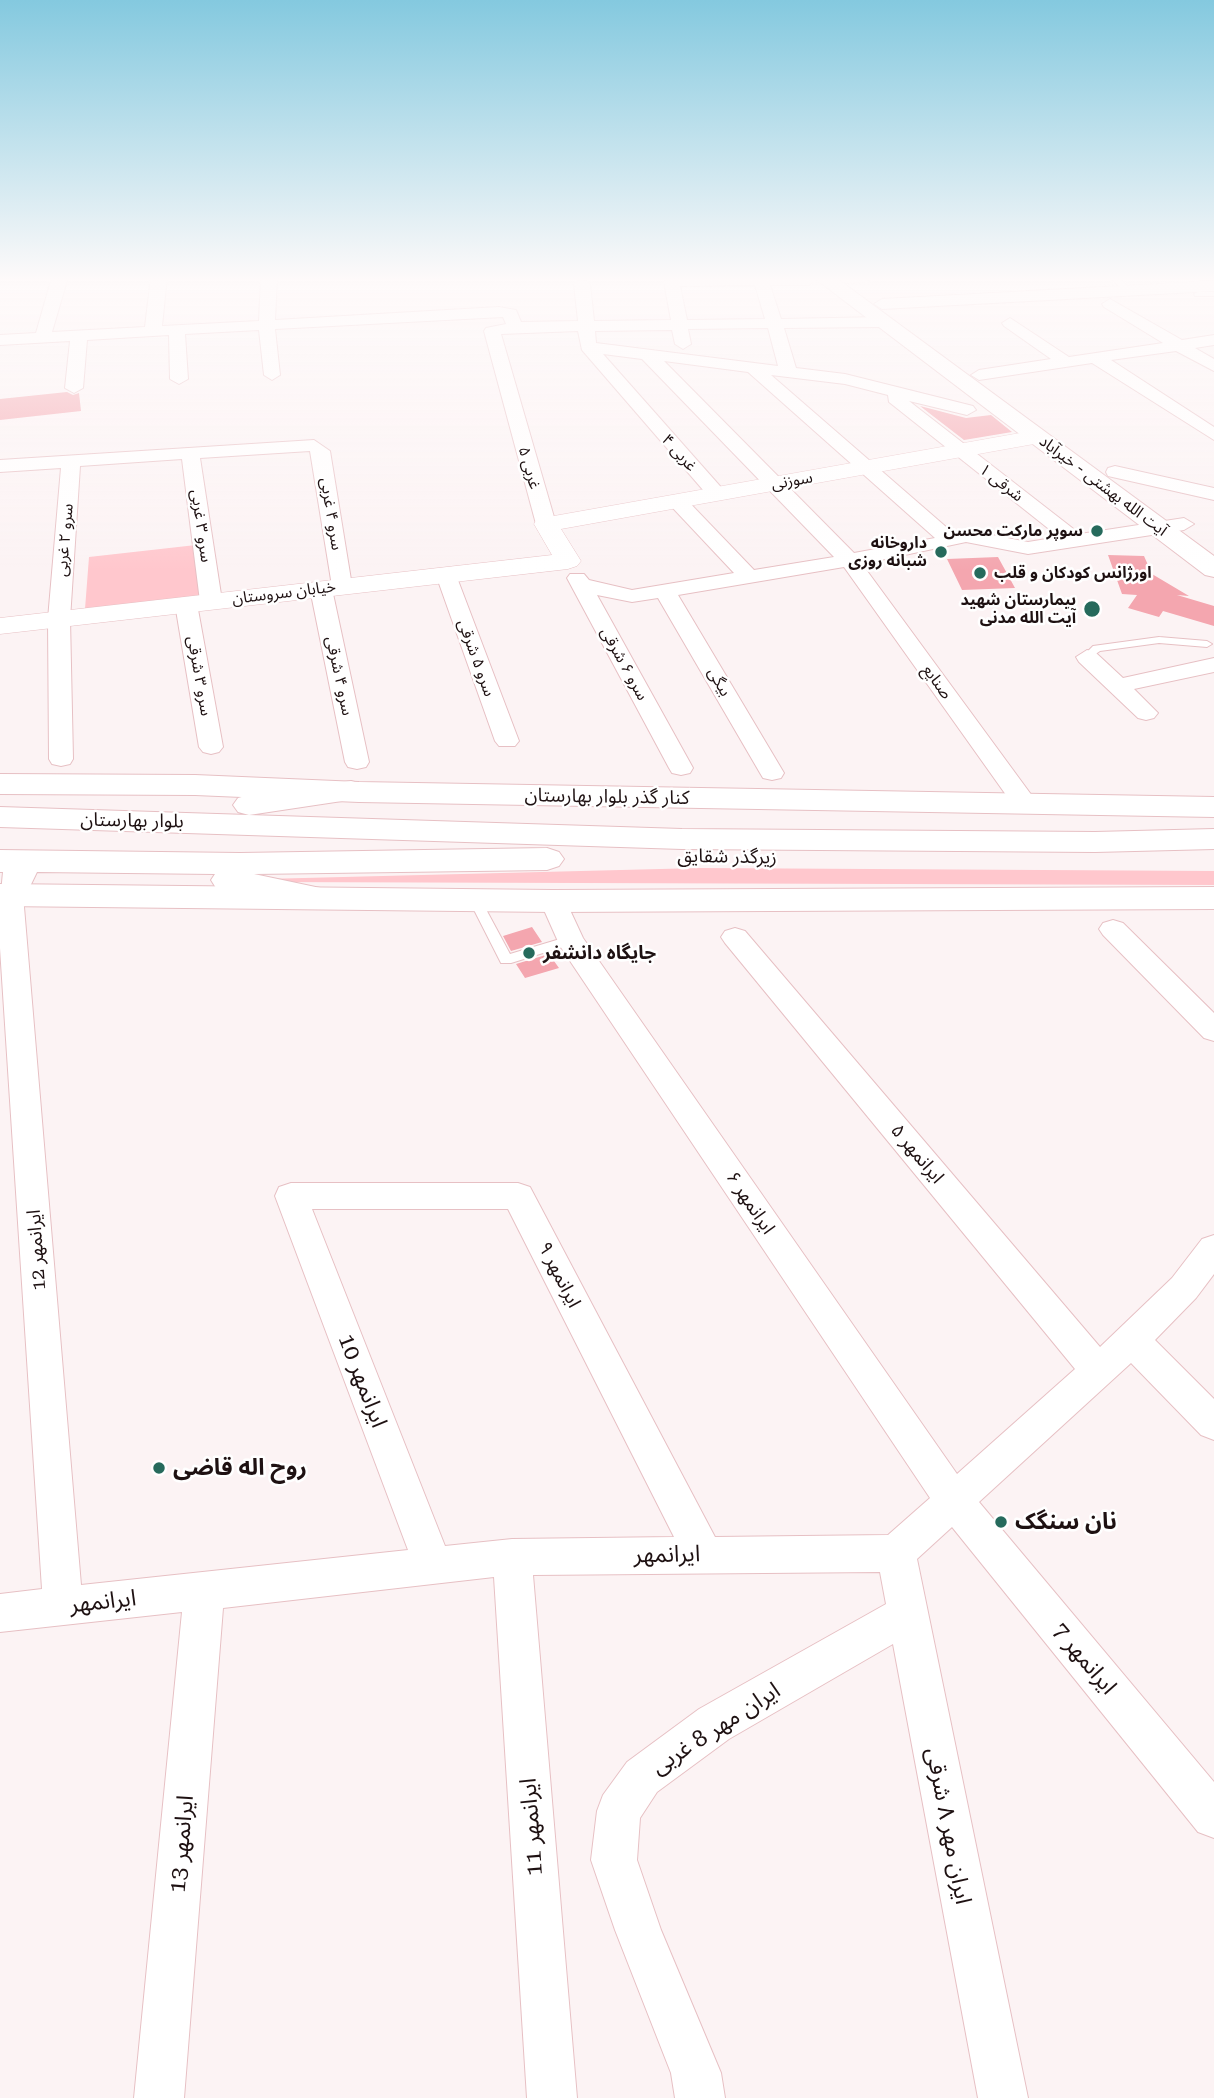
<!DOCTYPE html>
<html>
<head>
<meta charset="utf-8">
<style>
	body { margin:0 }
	canvas { display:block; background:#fcf3f4 }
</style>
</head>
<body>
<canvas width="1214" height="2098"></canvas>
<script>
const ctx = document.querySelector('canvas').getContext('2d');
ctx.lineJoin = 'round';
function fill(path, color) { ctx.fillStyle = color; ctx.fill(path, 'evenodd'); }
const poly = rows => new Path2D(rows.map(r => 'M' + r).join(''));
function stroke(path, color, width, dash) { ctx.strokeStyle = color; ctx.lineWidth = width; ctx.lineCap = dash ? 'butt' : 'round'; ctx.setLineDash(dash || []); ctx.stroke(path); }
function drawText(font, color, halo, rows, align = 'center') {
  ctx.font = font + ' "Roboto Serif","Noto Sans Arabic",serif'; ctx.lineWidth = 5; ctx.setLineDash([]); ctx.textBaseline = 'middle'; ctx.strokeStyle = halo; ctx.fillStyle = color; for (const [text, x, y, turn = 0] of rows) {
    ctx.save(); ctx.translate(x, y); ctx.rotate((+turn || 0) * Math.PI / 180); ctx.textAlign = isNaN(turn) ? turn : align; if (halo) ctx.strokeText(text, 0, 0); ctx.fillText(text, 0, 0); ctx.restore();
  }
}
fill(poly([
	[196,545,203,595,85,609,89,557],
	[700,868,1214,871,1214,885,263,882,264,879]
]), '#ffc7cd');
fill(poly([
	[67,392,73,395,79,393,81,411,0,420,0,399],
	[920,406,966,418,991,415,1012,432,964,440],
	[1108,555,1144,556,1152,574,1189,596,1177,595,1214,606,1214,626,1163,611,1159,617,1128,608,1137,595,1122,594],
	[998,557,1015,588,962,590,947,559],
	[532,927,542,942,511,951,503,936],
	[549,954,559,968,525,978,516,964]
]), '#f4a6af');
const service = poly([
	[1109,277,1117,277,1134,291,1127,293,1109,277],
	[1198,292,1214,292,1214,296,1195,296,1194,294,1198,292],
	[1159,637,1207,641,1212,644,1207,647,1159,643,1100,651,1087,660,1082,657,1093,646,1159,637],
	[475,896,481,900,510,954,570,936,577,940,575,943,511,963,501,963,469,900,475,896]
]);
const minor = poly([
	[52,277,68,277,52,332,145,327,151,277,167,277,162,326,259,321,261,277,277,277,275,320,499,307,516,310,521,322,578,321,574,284,582,279,590,284,594,321,671,320,664,282,672,277,820,277,809,285,770,285,781,319,883,317,891,322,883,327,784,328,796,368,845,374,973,406,976,410,967,415,909,401,1080,534,1184,518,1194,524,1184,530,1028,554,966,542,862,564,1038,804,1034,809,1025,812,1016,809,844,567,678,595,784,773,781,778,772,780,763,778,760,773,658,598,632,602,597,595,693,768,690,773,681,775,672,773,669,768,567,578,570,574,584,574,589,580,632,590,734,573,670,505,667,501,670,497,677,495,684,497,754,570,834,557,642,359,603,354,727,494,717,500,710,498,582,350,578,331,501,334,556,524,546,530,536,524,484,331,486,328,506,324,503,317,275,329,280,375,272,380,264,375,259,330,185,334,188,379,179,384,170,379,169,335,87,340,83,388,74,393,65,388,70,341,0,345,0,335,36,333,52,277],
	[755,285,765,319,687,320,680,286,755,285],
	[768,328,778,366,596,343,595,331,672,330,675,344,683,349,691,344,688,329,768,328],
	[664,361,748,372,935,538,854,553,664,361],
	[771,375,845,384,888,395,889,402,1059,537,1028,542,966,530,953,533,771,375],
	[873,277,865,282,846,283,838,278,873,277],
	[1214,281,1214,291,882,309,874,304,882,299,1214,281],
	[1110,299,1182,340,1214,335,1214,345,1195,348,1214,359,1214,371,1176,351,1111,360,1214,427,1214,440,1092,363,979,380,971,375,979,370,1051,359,1004,326,1002,323,1010,318,1069,357,1163,343,1104,307,1102,304,1110,299],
	[314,440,330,451,352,586,342,592,332,586,310,451,200,458,222,601,211,607,200,601,182,459,80,466,70,619,73,759,70,764,61,766,52,764,49,759,48,619,61,468,0,472,0,460,314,440],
	[1115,466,1214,488,1214,500,1108,476,1106,472,1108,468,1115,466],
	[446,569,456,575,519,741,515,746,499,746,495,741,436,575,446,569],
	[321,583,332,589,369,762,366,767,357,769,348,767,345,762,310,589,321,583],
	[186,598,197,604,223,747,219,752,211,754,203,752,199,747,175,604,186,598],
	[1087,650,1095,652,1123,678,1214,658,1214,672,1134,689,1158,713,1154,718,1146,720,1138,718,1079,662,1076,657,1087,650],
	[10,886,19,889,23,895,81,1585,408,1550,275,1196,279,1187,291,1183,518,1183,530,1187,715,1537,888,1535,930,1498,560,946,540,901,543,895,553,892,563,895,583,938,957,1474,1075,1369,725,943,721,937,725,931,735,928,745,931,1100,1347,1172,1278,1202,1239,1214,1235,1214,1274,1196,1298,1155,1340,1214,1399,1214,1440,1201,1435,1131,1363,979,1502,1214,1782,1214,1838,1198,1832,952,1527,917,1559,1028,2098,978,2098,893,1644,729,1739,657,1792,640,1818,637,1860,661,1930,721,2073,725,2098,675,2098,671,2073,615,1930,591,1860,597,1811,603,1795,627,1762,699,1709,886,1604,880,1572,533,1575,577,2098,527,2098,494,1577,223,1608,184,2098,134,2098,182,1612,0,1632,0,1594,42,1589,0,948,0,890,10,886],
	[312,1209,508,1209,674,1537,512,1539,445,1546,312,1209],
	[1113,920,1123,923,1214,1013,1214,1041,1204,1038,1103,935,1099,929,1103,923,1113,920]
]);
const tertiary = poly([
	[1037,430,1048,437,1045,442,561,529,581,561,577,566,568,569,0,634,0,618,552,555,534,524,537,519,1037,430]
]);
const secondary = poly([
	[813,277,835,277,1214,556,1214,577,1205,575,813,277],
	[0,774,195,775,359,782,1214,797,1214,817,359,802,195,795,0,794,0,774],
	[0,884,553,890,1214,887,1214,909,553,912,0,906,0,884]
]);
const primary = poly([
	[351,781,362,784,367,791,362,798,249,815,238,812,233,805,238,798,249,795,351,781],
	[0,807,682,829,1095,832,1214,829,1214,849,1095,852,682,849,0,827,0,807],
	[547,848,559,852,564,859,559,866,547,870,254,874,325,889,330,897,325,905,313,908,216,888,211,880,215,874,37,872,22,903,10,906,0,903,3,872,0,872,0,850,240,853,547,848]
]);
stroke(service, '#e7c0c4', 2);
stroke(minor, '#e7c0c4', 2);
stroke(tertiary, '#e7c0c4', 1);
stroke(secondary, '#e7c0c4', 2);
stroke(primary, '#e7c0c4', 2);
fill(service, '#fff');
fill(minor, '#fff');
fill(tertiary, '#fff');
fill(secondary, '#fff');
fill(primary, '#fff');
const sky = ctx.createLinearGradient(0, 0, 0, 571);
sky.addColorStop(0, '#84c9df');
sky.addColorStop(0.49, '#fefafa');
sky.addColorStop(1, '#fefafa00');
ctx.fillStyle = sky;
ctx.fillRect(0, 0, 1214, 571);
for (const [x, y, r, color] of [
	[1097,531,7,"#266a5c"],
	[941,552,7,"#266a5c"],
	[980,573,7,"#266a5c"],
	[1092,609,9,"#266a5c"],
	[529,953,7,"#266a5c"],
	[159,1468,7,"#266a5c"],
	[1001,1522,7,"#266a5c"]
]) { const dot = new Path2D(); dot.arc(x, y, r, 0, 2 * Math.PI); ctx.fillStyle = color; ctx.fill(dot); stroke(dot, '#fff', 2.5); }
drawText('16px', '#1e1112', '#fff', [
	["غربی ۴",679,453,48],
	["غربی ۵",529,468,74],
	["سوزنی",792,481,-10],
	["شرقی ۱",1001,483,38],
	["آیت الله بهشتی - خیرآباد",1103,486,37],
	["سرو ۴ غربی",331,514,81],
	["سرو ۳ غربی",201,526,82],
	["سرو ۲ غربی",65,540,-85],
	["خیابان سروستان",284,593,-7],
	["سرو ۵ شرقی",476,658,70],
	["سرو ۶ شرقی",624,664,61],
	["سرو ۳ شرقی",199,676,80],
	["سرو ۴ شرقی",339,676,78],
	["بیگی",719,682,60],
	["صنایع",937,682,54]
]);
drawText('bold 16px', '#1e1112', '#fff', [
	["سوپر مارکت محسن",1083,531],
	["داروخانه",927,543],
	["شبانه روزی",927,561],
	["اورژانس کودکان و قلب",994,573,"left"],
	["بیمارستان شهید",1076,600],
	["آیت الله مدنی",1076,618]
], 'right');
drawText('19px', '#1e1112', '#fff', [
	["کنار گذر بلوار بهارستان",607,797,1],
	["بلوار بهارستان",132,821,1],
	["زیرگذر شقایق",727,857,1],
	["ایرانمهر ۵",917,1154,50],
	["ایرانمهر ۶",750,1203,56],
	["ایرانمهر 12",37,1250,-94],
	["ایرانمهر ۹",559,1275,63]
]);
drawText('bold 19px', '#1e1112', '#fff', [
	["جایگاه دانشفر",543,953]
], 'left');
drawText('23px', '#1e1112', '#fff', [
	["ایرانمهر 10",362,1381,69],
	["ایرانمهر",667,1555,-1],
	["ایرانمهر",103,1602,-6],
	["ایرانمهر 7",1084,1659,50],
	["ایران مهر 8 غربی",716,1729,-33],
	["ایران مهر ٨ شرقی",948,1826,79],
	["ایرانمهر 11",532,1827,-94],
	["ایرانمهر 13",182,1844,-85]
]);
drawText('bold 23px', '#1e1112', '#fff', [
	["روح اله قاضی",173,1468],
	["نان سنگک",1015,1522]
], 'left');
</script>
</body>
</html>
